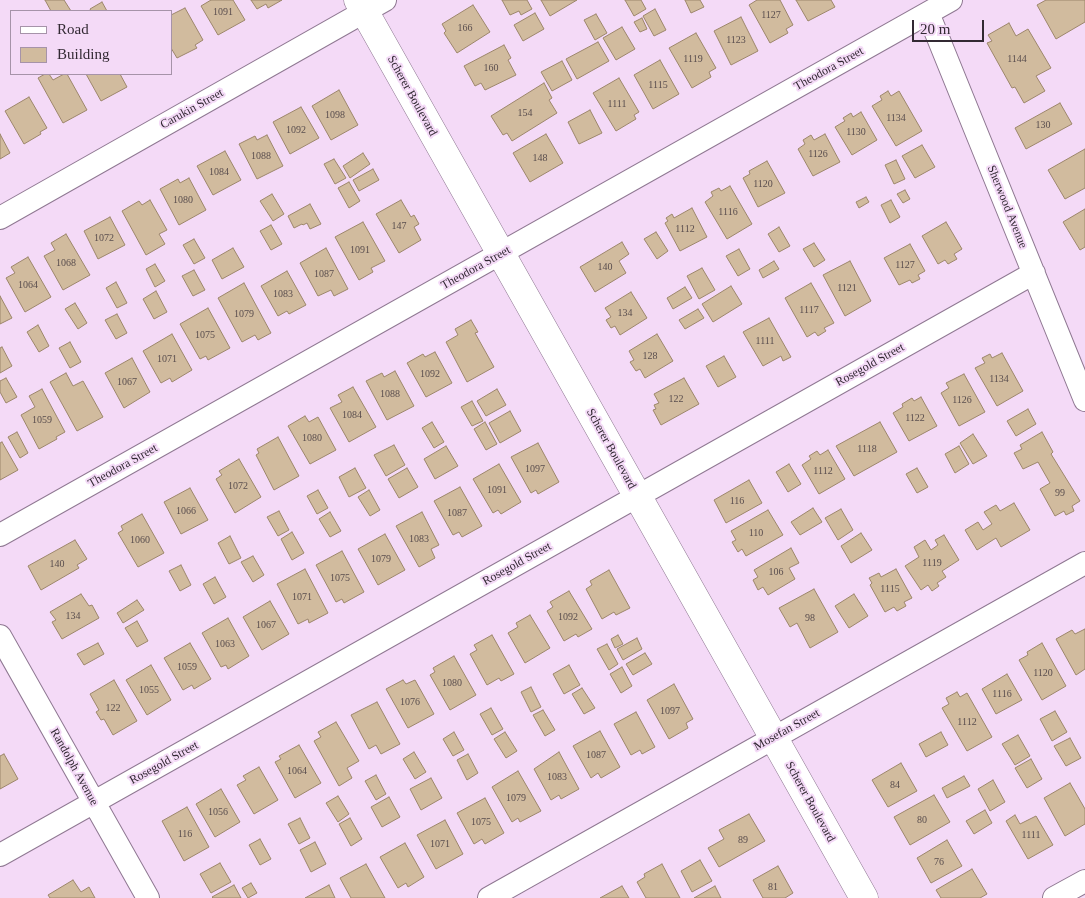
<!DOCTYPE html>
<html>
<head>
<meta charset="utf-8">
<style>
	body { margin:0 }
	#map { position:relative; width:1085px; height:898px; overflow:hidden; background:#f4daf7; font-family:"Times New Roman",serif }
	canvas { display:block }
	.legend { position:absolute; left:10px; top:10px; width:162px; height:65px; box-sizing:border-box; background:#f4daf7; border:1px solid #a693a9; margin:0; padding:6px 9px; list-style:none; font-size:15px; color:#322933 }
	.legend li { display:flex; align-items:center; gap:10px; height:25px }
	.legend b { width:25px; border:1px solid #a693a9 }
	.scale { position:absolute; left:912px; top:20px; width:72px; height:22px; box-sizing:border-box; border:2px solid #322933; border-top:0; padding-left:6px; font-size:15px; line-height:18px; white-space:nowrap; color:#322933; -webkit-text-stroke:4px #f4daf7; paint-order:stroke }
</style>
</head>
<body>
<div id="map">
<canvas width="1085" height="898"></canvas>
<ul class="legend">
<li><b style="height:6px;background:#fff"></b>Road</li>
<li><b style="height:14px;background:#d1bb9e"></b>Building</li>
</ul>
<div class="scale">20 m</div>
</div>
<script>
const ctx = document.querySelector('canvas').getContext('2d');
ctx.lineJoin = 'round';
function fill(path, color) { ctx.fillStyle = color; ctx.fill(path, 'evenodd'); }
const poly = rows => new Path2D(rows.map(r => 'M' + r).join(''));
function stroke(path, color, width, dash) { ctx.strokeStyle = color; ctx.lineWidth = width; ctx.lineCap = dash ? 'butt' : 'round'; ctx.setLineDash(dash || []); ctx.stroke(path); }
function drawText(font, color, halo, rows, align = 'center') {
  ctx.font = font + ' "Times New Roman",serif'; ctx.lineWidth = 4; ctx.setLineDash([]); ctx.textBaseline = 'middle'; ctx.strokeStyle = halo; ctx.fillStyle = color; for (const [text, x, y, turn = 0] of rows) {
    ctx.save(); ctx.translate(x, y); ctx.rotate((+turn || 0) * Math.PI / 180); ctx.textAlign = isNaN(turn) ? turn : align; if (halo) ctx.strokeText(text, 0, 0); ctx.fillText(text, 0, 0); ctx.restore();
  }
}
const building = poly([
	[45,0,64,0,71,11,51,11,45,0],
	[211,0,233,0,245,20,218,35,201,6,211,0],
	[251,0,282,0,268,8,266,4,257,9,251,0],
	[502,0,527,0,532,9,521,15,519,11,510,15,502,0],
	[541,0,577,0,550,16,541,0],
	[625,0,641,0,646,9,634,16,625,0],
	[685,0,700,0,704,7,691,13,685,0],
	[757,0,780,0,793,25,786,29,788,33,770,43,749,5,757,0],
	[796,0,831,0,835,7,808,21,796,0],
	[1046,0,1085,0,1085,22,1056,39,1037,5,1046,0],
	[102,2,107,11,91,11,90,9,102,2],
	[473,5,490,32,457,53,444,33,446,31,442,24,473,5],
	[185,8,203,40,195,45,197,48,177,58,171,48,171,15,185,8],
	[655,9,666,30,654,36,643,16,655,9],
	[535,13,544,29,523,41,514,25,535,13],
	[596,14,607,33,595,40,584,20,596,14],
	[741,17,758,51,731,65,714,31,741,17],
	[642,18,647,29,640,32,634,22,642,18],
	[1009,23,1016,36,1028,29,1051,68,1036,76,1045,91,1024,103,1015,87,1012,88,987,43,992,41,988,35,1009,23],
	[622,27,635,49,616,60,603,38,622,27],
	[696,33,716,68,709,72,711,77,692,88,669,48,696,33],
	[598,42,609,61,577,79,566,59,598,42],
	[504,45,511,58,508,60,516,75,485,90,481,83,475,86,464,66,504,45],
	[660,60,679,94,653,109,634,75,660,60],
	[562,61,572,80,552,91,541,72,562,61],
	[45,74,49,74,53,80,64,74,67,74,87,110,63,123,38,78,45,74],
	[86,74,120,74,127,87,101,101,86,74],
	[619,78,639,112,634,115,636,119,616,131,593,93,619,78],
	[544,83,552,98,549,100,557,113,512,141,507,133,503,135,491,116,544,83],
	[339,90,358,125,331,140,312,106,339,90],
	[888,91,891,96,899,91,922,131,896,146,872,106,882,100,880,96,888,91],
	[29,97,47,128,40,132,41,134,24,144,5,111,29,97],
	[1060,103,1072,124,1026,149,1015,128,1060,103],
	[301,107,319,138,290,154,273,122,301,107],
	[590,110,602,133,579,144,568,122,590,110],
	[861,112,877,140,852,155,835,127,845,121,843,118,851,113,853,117,861,112],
	[0,134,10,153,0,159,0,134],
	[546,134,563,163,530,182,513,153,546,134],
	[825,134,840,162,813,176,798,149,805,144,803,140,811,135,814,140,825,134],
	[267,135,283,166,257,179,239,144,255,136,257,140,267,135],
	[922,145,935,167,915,178,902,156,922,145],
	[1085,149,1085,188,1065,199,1048,170,1085,149],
	[225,151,241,180,213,195,197,166,225,151],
	[363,153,370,164,350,178,343,166,363,153],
	[334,159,346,178,335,184,324,164,334,159],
	[896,160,905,179,894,184,885,165,896,160],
	[767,161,785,193,758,207,743,178,750,174,749,171,767,161],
	[373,169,379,180,359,191,353,180,373,169],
	[189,178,206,210,179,225,160,189,178,179,180,183,189,178],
	[349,182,360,201,349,208,338,188,349,182],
	[730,186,752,224,727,239,705,202,713,196,711,192,719,188,721,191,730,186],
	[905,190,910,199,903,203,897,194,905,190],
	[272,194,284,214,273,221,260,201,272,194],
	[866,197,869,202,859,208,856,202,866,197],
	[150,200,167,230,159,234,165,244,146,255,122,211,139,201,142,205,150,200],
	[401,200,411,217,414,215,419,224,414,227,421,240,399,253,376,214,401,200],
	[891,200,900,217,890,223,881,205,891,200],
	[310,204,321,224,310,229,307,223,303,225,302,224,294,228,288,216,310,204],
	[692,208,707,237,680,251,665,223,668,221,666,218,672,214,674,218,692,208],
	[1085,209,1085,247,1080,250,1063,222,1085,209],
	[110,217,125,245,98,259,84,231,110,217],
	[363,222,385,261,371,268,373,272,359,280,335,237,363,222],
	[946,222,962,249,954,254,957,259,948,264,945,260,938,264,922,236,946,222],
	[271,225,282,244,271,250,260,231,271,225],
	[779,227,790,246,779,252,768,234,779,227],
	[656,232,668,251,657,259,644,239,656,232],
	[66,234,90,275,63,290,44,256,55,250,51,243,66,234],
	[194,239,205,258,194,264,183,245,194,239],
	[622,242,629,254,619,261,626,273,595,292,580,267,622,242],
	[814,243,825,260,814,267,803,249,814,243],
	[910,244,925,271,918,275,920,279,912,283,910,280,899,285,884,258,910,244],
	[233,248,244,267,222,279,212,260,233,248],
	[326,248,348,289,334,296,331,290,318,296,300,263,326,248],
	[739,249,750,269,738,276,726,256,739,249],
	[28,257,51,297,25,312,6,278,15,273,11,267,28,257],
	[774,261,779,269,763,278,759,270,774,261],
	[850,261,871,301,845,316,823,275,850,261],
	[155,264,165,281,155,287,146,269,155,264],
	[702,268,715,290,699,299,687,276,702,268],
	[194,270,205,290,193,296,182,276,194,270],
	[287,271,306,305,289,314,287,311,278,316,261,286,287,271],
	[116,282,127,303,117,308,106,288,116,282],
	[244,283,271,333,258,340,255,335,242,342,218,298,244,283],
	[811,283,834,323,824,328,826,331,818,336,815,332,807,337,785,298,811,283],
	[731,286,742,304,713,322,702,304,731,286],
	[685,287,692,298,673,309,667,298,685,287],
	[156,291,167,312,154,319,143,299,156,291],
	[631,292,647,318,620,335,615,326,611,328,606,320,611,317,605,308,631,292],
	[0,296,12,318,0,324,0,296],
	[75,303,87,323,78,329,65,309,75,303],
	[208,308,230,348,208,360,206,356,200,359,180,324,208,308],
	[698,309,704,318,685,329,679,320,698,309],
	[117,314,127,333,116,339,105,320,117,314],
	[769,318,791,357,783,361,781,356,763,366,743,332,769,318],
	[471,320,478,332,475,333,494,367,467,382,446,342,458,335,455,329,471,320],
	[38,325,49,346,39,352,27,332,38,325],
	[172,334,192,370,172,382,170,378,161,383,143,351,172,334],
	[657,334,673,361,645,378,640,369,636,371,630,362,634,360,629,351,657,334],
	[70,342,81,362,70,368,59,348,70,342],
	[2,347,12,366,0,373,0,348,2,347],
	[435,352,452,383,426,397,407,363,423,354,425,357,435,352],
	[1002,353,1023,391,997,406,975,368,985,363,982,358,990,354,992,358,1002,353],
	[724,356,736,377,718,387,706,366,724,356],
	[132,358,150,392,124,408,105,373,132,358],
	[395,371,414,406,387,420,366,381,382,373,384,377,395,371],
	[66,373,73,386,83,381,103,417,77,431,50,382,66,373],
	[964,374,985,412,959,426,941,393,949,388,946,383,964,374],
	[6,378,17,397,6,403,0,392,0,381,6,378],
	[684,378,699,404,661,425,653,410,656,409,654,405,659,403,654,394,684,378],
	[353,387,376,427,349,442,330,408,342,402,338,395,353,387],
	[42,389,65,432,56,437,57,439,39,449,21,415,35,407,29,396,42,389],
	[497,389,506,405,486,416,477,401,497,389],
	[921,397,937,426,909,441,893,413,903,407,902,404,912,398,914,401,921,397],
	[472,401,483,421,472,426,461,407,472,401],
	[1028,409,1036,424,1016,436,1007,421,1028,409],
	[510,411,521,431,500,443,489,423,510,411],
	[305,416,309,422,318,417,336,450,310,464,288,426,305,416],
	[432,422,444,442,434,448,422,428,432,422],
	[485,422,497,444,486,450,474,429,485,422],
	[880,422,897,452,854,476,836,446,880,422],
	[17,432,28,453,20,458,8,437,17,432],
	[1042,432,1053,452,1051,454,1080,501,1072,506,1074,511,1066,515,1064,511,1055,516,1040,489,1050,483,1038,462,1023,469,1014,453,1022,449,1020,445,1042,432],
	[973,434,987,456,973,464,960,443,973,434],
	[278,437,299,476,274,490,256,455,259,453,257,449,278,437],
	[2,442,18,470,0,480,0,443,2,442],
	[538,443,559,482,538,494,536,490,531,493,511,457,538,443],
	[394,445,405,465,386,476,374,455,394,445],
	[446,446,458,466,435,479,424,459,446,446],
	[959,446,969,464,955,473,945,454,959,446],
	[828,450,845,479,819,494,802,465,811,459,809,456,817,451,820,455,828,450],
	[239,459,261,497,235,513,216,479,222,475,219,471,239,459],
	[499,464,521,502,501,514,498,510,493,513,473,479,499,464],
	[789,464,801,484,788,492,776,472,789,464],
	[355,468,366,488,349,497,339,477,355,468],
	[407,468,418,487,399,498,388,479,407,468],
	[917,468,928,487,917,493,906,474,917,468],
	[749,480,762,503,726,523,714,500,749,480],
	[460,487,482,526,462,537,459,532,453,535,434,501,460,487],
	[190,488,208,520,181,534,164,502,190,488],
	[318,490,328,508,317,514,307,496,318,490],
	[369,490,380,510,370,516,358,497,369,490],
	[1014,503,1030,530,1001,547,996,538,977,550,965,530,978,522,983,530,992,524,984,512,996,505,1000,511,1014,503],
	[813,508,822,522,800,535,791,522,813,508],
	[841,509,853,530,838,540,825,518,841,509],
	[768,510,783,535,746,556,742,549,738,552,732,542,736,540,731,531,768,510],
	[279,511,289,530,278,536,267,517,279,511],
	[330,512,341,531,330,537,319,519,330,512],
	[422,512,439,545,431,549,435,558,419,567,396,526,422,512],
	[142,514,164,553,138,567,118,533,123,530,121,526,142,514],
	[292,532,304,553,292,560,281,539,292,532],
	[861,533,872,550,851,563,841,546,861,533],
	[385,534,405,570,378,585,358,549,385,534],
	[944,535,959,560,942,571,946,577,937,583,939,586,932,591,928,585,921,590,905,566,919,557,914,547,925,540,931,550,938,545,935,540,944,535],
	[230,536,241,558,229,564,218,543,230,536],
	[75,540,87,559,77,565,79,568,41,590,28,566,75,540],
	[791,548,799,563,789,568,795,579,768,595,763,587,758,590,753,580,758,577,754,570,791,548],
	[342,551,364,592,344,603,342,599,336,602,316,565,342,551],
	[253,556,264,575,253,582,241,562,253,556],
	[181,565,191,585,180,591,169,571,181,565],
	[305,569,328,613,309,623,308,619,298,624,277,584,305,569],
	[896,569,912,598,904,602,906,606,897,611,894,607,885,612,870,585,872,583,869,578,879,573,881,577,896,569],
	[609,570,630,608,616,615,614,612,602,619,586,589,592,585,590,581,609,570],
	[215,577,226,597,214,604,203,584,215,577],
	[814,589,838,632,810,648,797,623,790,627,779,608,814,589],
	[569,591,592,629,578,637,576,634,564,641,547,611,553,607,550,602,569,591],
	[81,594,89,606,92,605,99,618,62,639,52,622,56,620,50,612,81,594],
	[854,594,868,616,849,628,835,606,854,594],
	[137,600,144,610,123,623,117,613,137,600],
	[270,601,289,634,262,650,243,617,270,601],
	[530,615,550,648,525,663,508,633,518,627,516,623,530,615],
	[228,618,249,656,228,669,226,665,221,667,202,633,228,618],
	[137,621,148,641,137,647,125,628,137,621],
	[1085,629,1085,669,1076,675,1056,639,1072,630,1075,634,1085,629],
	[492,635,514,674,501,681,499,678,487,685,470,654,477,650,474,645,492,635],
	[618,635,623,644,615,648,611,639,618,635],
	[637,638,642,649,623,660,617,649,637,638],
	[98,643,104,654,84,665,77,654,98,643],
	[190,643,211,679,194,689,192,685,183,690,164,658,190,643],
	[1042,643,1066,686,1042,700,1019,660,1028,655,1027,652,1042,643],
	[607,644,618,664,609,670,597,649,607,644],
	[645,653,652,664,633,675,626,664,645,653],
	[454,656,476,695,450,710,430,675,435,672,433,668,454,656],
	[151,665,171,700,147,715,126,680,151,665],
	[569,665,580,685,564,694,553,674,569,665],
	[622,667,632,686,621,693,610,674,622,667],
	[1007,674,1022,700,996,714,982,689,1007,674],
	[114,680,137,721,113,735,104,719,101,720,96,712,99,710,90,694,114,680],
	[403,680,406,684,415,680,434,714,408,728,386,689,403,680],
	[674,684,693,719,686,723,688,728,669,739,647,700,674,684],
	[531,687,541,707,531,712,521,692,531,687],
	[582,688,595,708,584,714,572,694,582,688],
	[957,692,960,697,967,693,992,737,967,751,942,708,949,704,946,698,957,692],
	[377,702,400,744,381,754,376,745,369,749,351,715,377,702],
	[491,708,503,729,492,735,480,714,491,708],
	[543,710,555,730,545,736,533,715,543,710],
	[1055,711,1067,732,1052,741,1040,719,1055,711],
	[636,712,655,747,642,754,640,750,631,755,614,724,636,712],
	[336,722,359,761,347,768,352,778,339,786,314,741,321,737,318,732,336,722],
	[600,731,620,767,601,778,598,773,591,778,573,746,600,731],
	[454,732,464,750,453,756,443,739,454,732],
	[505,732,517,751,506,758,494,739,505,732],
	[941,732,948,745,926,757,919,744,941,732],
	[1018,735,1030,756,1015,765,1002,744,1018,735],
	[1070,738,1081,758,1066,766,1054,746,1070,738],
	[299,745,321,783,295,798,275,762,281,759,279,756,299,745],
	[414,752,426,772,415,779,403,759,414,752],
	[559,752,579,789,561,799,559,795,551,800,534,769,559,752],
	[4,754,18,779,0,789,0,756,4,754],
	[468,754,478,773,467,780,457,760,468,754],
	[1031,759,1042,779,1027,788,1015,768,1031,759],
	[901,763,917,791,888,807,872,780,901,763],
	[259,767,278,800,254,814,237,785,246,780,243,776,259,767],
	[518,771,541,811,520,822,518,818,512,822,492,787,518,771],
	[376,775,386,794,376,800,365,781,376,775],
	[964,776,970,786,947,798,942,788,964,776],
	[431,778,442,798,421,810,410,789,431,778],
	[993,780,1005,802,990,811,978,789,993,780],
	[1070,783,1085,809,1085,824,1065,836,1044,798,1070,783],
	[221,789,240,822,215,837,196,804,221,789],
	[934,795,950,822,910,845,894,817,934,795],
	[338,796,349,814,338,822,326,803,338,796],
	[389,797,400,817,382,827,371,807,389,797],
	[485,798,504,833,485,844,482,839,474,844,457,813,485,798],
	[187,807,209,847,184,861,162,821,187,807],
	[985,810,992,823,974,834,966,821,985,810],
	[749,814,765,841,719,867,708,848,724,839,719,830,749,814],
	[1015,815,1020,824,1036,816,1053,845,1028,859,1006,821,1015,815],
	[300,818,310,838,299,844,288,824,300,818],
	[350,818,362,839,351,846,339,824,350,818],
	[445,820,463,854,436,869,417,835,445,820],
	[260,839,271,859,260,865,249,845,260,839],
	[947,840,962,866,931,883,917,858,947,840],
	[315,842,326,864,311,872,300,850,315,842],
	[405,843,424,877,408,887,406,883,398,888,380,857,405,843],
	[700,860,712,881,692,892,681,871,700,860],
	[220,863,231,882,211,893,200,874,220,863],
	[366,864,385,898,351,898,340,878,366,864],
	[662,864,680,898,646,898,637,882,645,877,644,874,662,864],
	[778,866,793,893,785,898,763,898,753,880,778,866],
	[972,869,987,894,980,898,941,898,936,890,972,869],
	[73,880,81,892,89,887,95,898,50,898,48,895,73,880],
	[251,883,257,893,248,898,242,888,251,883],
	[234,885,241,898,213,898,212,897,234,885],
	[329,885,335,898,305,898,329,885],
	[622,886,629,898,600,898,622,886],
	[715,886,721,898,694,898,715,886]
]);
fill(building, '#d1bb9e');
stroke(building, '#9c866b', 1);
const minor = poly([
	[928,13,1085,400],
	[0,218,385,0],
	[0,535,951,0],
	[0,636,148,898],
	[0,855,1034,273],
	[489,898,1085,563],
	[1054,898,1085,881]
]);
const tertiary = poly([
	[358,0,864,898]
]);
stroke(minor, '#8f7892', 24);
stroke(tertiary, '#8f7892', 29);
stroke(minor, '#fff', 22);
stroke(tertiary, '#fff', 28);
drawText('10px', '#5a4e4e', null, [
	["1091",223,12],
	["1127",771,15],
	["166",465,28],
	["1123",736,40],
	["1119",693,59],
	["1144",1017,59],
	["160",491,68],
	["1115",658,85],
	["1111",617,104],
	["154",525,113],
	["1098",335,115],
	["1134",896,118],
	["130",1043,125],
	["1092",296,130],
	["1130",856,132],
	["1126",818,154],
	["1088",261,156],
	["148",540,158],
	["1084",219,172],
	["1120",763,184],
	["1080",183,200],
	["1116",728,212],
	["147",399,226],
	["1112",685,229],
	["1072",104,238],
	["1091",360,250],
	["1068",66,263],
	["1127",905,265],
	["140",605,267],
	["1087",324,274],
	["1064",28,285],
	["1121",847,288],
	["1083",283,294],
	["1117",809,310],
	["134",625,313],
	["1079",244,314],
	["1075",205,335],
	["1111",765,341],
	["128",650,356],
	["1071",167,359],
	["1092",430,374],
	["1134",999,379],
	["1067",127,382],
	["1088",390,394],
	["122",676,399],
	["1126",962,400],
	["1084",352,415],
	["1122",915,418],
	["1059",42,420],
	["1080",312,438],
	["1118",867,449],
	["1097",535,469],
	["1112",823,471],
	["1072",238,486],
	["1091",497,490],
	["99",1060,493],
	["116",737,501],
	["1066",186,511],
	["1087",457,513],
	["110",756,533],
	["1083",419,539],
	["1060",140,540],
	["1079",381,559],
	["1119",932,563],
	["140",57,564],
	["106",776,572],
	["1075",340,578],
	["1115",890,589],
	["1071",302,597],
	["134",73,616],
	["1092",568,617],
	["98",810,618],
	["1067",266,625],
	["1063",225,644],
	["1059",187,667],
	["1120",1043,673],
	["1080",452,683],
	["1055",149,690],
	["1116",1002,694],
	["1076",410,702],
	["122",113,708],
	["1097",670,711],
	["1112",967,722],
	["1087",596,755],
	["1064",297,771],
	["1083",557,777],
	["84",895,785],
	["1079",516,798],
	["1056",218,812],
	["80",922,820],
	["1075",481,822],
	["116",185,834],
	["1111",1031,835],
	["89",743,840],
	["1071",440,844],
	["76",939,862],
	["81",773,887]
]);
drawText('12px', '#322933', '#f4daf7', [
	["Theodora Street",829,69,-29],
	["Scherer Boulevard",412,96,61],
	["Carukin Street",192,109,-29],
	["Sherwood Avenue",1007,207,68],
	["Theodora Street",476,268,-29],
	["Rosegold Street",870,365,-29],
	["Scherer Boulevard",611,449,61],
	["Theodora Street",123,466,-29],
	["Rosegold Street",517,564,-29],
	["Mosefan Street",787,730,-29],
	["Rosegold Street",164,763,-29],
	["Randolph Avenue",74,767,61],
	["Scherer Boulevard",810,802,61]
]);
</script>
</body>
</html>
